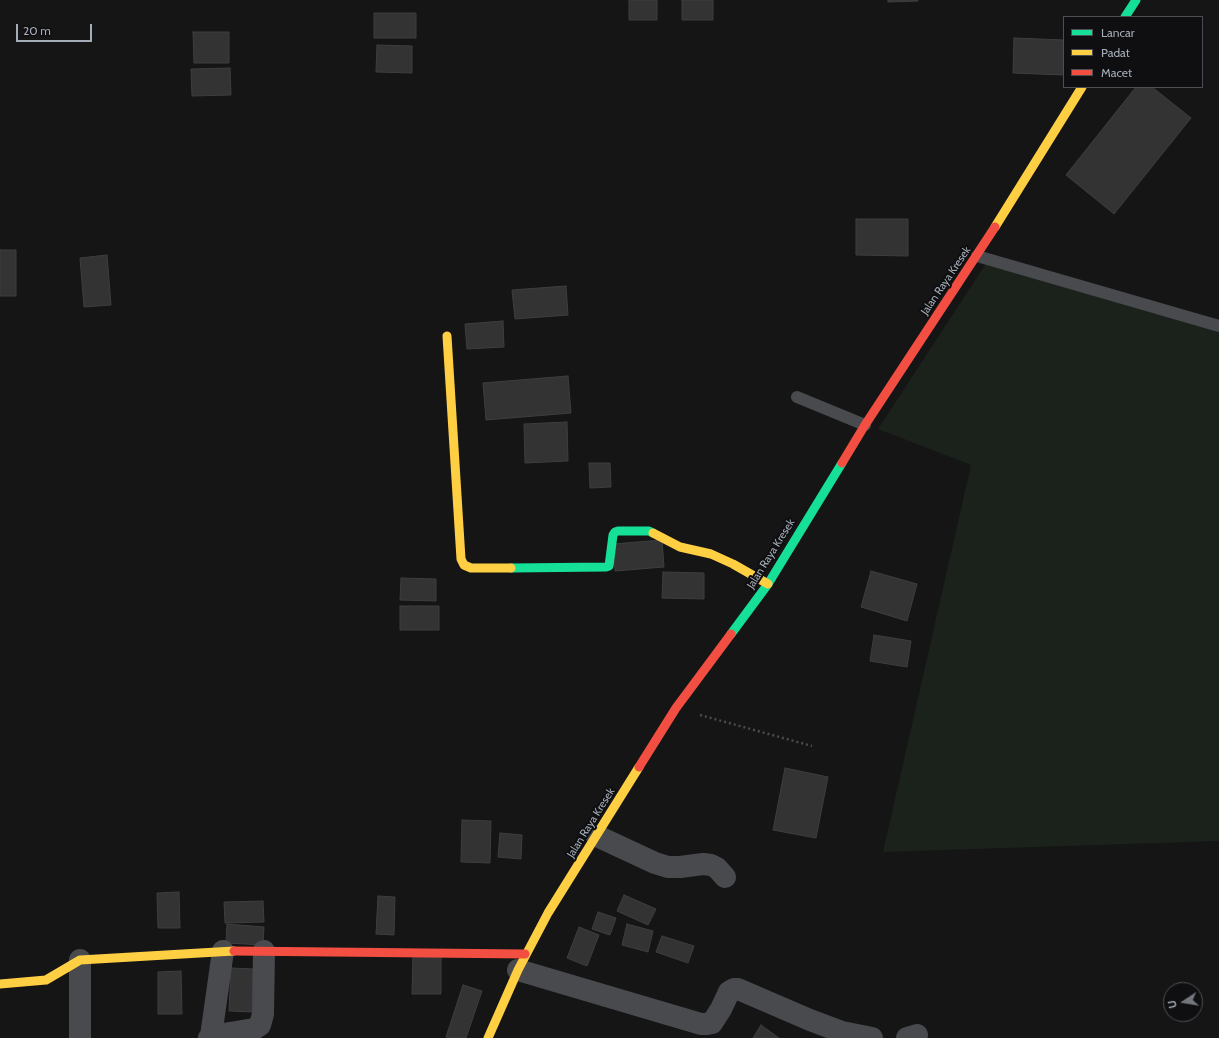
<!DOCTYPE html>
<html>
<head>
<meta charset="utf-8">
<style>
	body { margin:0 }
	#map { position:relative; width:1219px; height:1038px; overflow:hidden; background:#151515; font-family:Cabin,sans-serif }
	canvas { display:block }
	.legend { position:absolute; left:1063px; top:16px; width:140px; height:72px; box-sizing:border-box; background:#0f0f11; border:1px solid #4b4e53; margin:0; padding:5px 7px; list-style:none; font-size:12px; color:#a4acb7 }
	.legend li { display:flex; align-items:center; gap:8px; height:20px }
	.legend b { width:20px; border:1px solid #4b4e53 }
	.north { position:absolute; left:1163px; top:982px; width:40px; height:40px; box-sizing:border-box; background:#0f0f11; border:1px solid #4b4e53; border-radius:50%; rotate:258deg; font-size:11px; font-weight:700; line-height:16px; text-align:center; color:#a4acb7 }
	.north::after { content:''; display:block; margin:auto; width:14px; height:18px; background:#72777e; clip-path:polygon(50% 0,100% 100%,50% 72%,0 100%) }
	.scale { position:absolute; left:16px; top:24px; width:76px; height:18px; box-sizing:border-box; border:2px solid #a4acb7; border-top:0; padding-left:5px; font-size:12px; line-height:14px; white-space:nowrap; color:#a4acb7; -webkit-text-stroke:3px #0f0f11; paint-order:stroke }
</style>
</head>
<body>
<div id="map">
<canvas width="1219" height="1038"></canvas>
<ul class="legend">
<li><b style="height:5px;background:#16e098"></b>Lancar</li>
<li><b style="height:5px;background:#ffcf43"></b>Padat</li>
<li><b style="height:5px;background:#f24e42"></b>Macet</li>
</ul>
<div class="north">U</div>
<div class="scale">20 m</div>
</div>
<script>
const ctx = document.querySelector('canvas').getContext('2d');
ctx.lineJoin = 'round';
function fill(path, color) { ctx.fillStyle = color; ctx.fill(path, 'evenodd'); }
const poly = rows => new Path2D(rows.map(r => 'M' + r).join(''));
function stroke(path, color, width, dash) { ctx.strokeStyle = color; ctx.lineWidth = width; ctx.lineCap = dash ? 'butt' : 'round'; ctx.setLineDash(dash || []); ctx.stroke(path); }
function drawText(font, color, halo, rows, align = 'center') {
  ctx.font = font + ' Cabin,sans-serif'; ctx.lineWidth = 4; ctx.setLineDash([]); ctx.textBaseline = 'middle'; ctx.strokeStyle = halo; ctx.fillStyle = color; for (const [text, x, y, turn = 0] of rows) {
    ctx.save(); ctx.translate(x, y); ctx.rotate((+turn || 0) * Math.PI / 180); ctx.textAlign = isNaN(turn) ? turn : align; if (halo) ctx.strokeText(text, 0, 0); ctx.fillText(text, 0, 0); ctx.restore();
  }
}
fill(poly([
	[987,262,1219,319,1219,841,883,852,971,465,878,429]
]), '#1a221b');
const building = poly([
	[629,0,657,0,657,20,629,20,629,0],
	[682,0,713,0,713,20,682,20,682,0],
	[888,0,918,0,918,1,888,2,888,0],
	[374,13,416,13,416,38,374,38,374,13],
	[193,32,229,32,229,63,194,63,193,32],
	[1014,38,1064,40,1064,75,1013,73,1014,38],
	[377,45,412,46,412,73,376,72,377,45],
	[230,68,231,95,192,96,191,69,230,68],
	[1136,87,1152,87,1191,118,1114,214,1066,175,1136,87],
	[856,219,908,219,908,256,856,255,856,219],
	[0,250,16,250,16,296,0,296,0,250],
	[107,255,111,305,84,307,80,258,107,255],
	[566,286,568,315,515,319,512,290,566,286],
	[503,321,504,347,467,349,465,324,503,321],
	[568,376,571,413,486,420,483,383,568,376],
	[567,422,568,461,525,463,524,424,567,422],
	[589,463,610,463,611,487,590,488,589,463],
	[662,540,664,567,615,571,613,544,662,540],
	[871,571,917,584,907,621,861,607,871,571],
	[663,572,704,573,704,599,662,598,663,572],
	[401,578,436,579,436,601,400,600,401,578],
	[400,606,439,606,439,630,400,630,400,606],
	[874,635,911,641,907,667,870,661,874,635],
	[785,768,828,777,816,838,773,830,785,768],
	[462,820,491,821,490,863,461,862,462,820],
	[500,833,522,835,521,859,498,857,500,833],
	[179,892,180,928,158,928,157,893,179,892],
	[624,895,656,909,648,925,617,911,624,895],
	[378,896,395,897,394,935,376,934,378,896],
	[263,901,264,922,225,923,224,902,263,901],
	[598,912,616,918,610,935,592,929,598,912],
	[227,924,264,927,263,945,226,943,227,924],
	[627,924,653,931,648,952,622,945,627,924],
	[579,927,599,935,587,966,567,958,579,927],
	[662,936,694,946,688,963,656,952,662,936],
	[413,954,441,954,441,994,412,994,413,954],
	[231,968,253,969,252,1012,229,1011,231,968],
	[181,971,182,1014,158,1014,158,972,181,971],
	[463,985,482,991,466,1038,449,1038,446,1037,463,985],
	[761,1025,779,1038,753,1038,761,1025]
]);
fill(building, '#333334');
stroke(building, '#3d3e41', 1);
stroke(poly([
	[700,715,812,746]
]), '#4a4c4f', 2.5, [2, 3]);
stroke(poly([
	[977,256,1219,326],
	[797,397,865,425]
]), '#484a4e', 12);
stroke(poly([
	[597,836,655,863,668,867,680,867,703,864,711,865,717,868,725,877],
	[80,960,80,1038],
	[518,970,701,1024,707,1024,712,1023,721,1009,729,992,734,989,738,989,810,1020,842,1032,872,1038],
	[211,1036,254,1029,260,1025,263,1014,264,951],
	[209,1038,211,1036,223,951],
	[907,1038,917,1035]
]), '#484a4e', 22);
stroke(poly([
	[1125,17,1136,0],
	[511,568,606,567,609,566,613,535,615,532,618,531,649,531,653,533],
	[731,634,768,584,842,463]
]), '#16e098', 9);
stroke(poly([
	[995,227,1082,87],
	[447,336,461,559,464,565,471,568,511,568],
	[653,533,680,547,711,554,733,564,768,584],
	[0,984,46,980,80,960,234,951],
	[488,1038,518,970,548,913,639,767]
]), '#ffcf43', 9);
stroke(poly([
	[842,463,865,425,995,227],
	[639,767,676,708,731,634],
	[234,951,525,954]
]), '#f24e42', 9);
drawText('11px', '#a4acb7', '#0f0f11', [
	["Jalan Raya Kresek",946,281,-56],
	["Jalan Raya Kresek",771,554,-58],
	["Jalan Raya Kresek",591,823,-58]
]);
</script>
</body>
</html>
